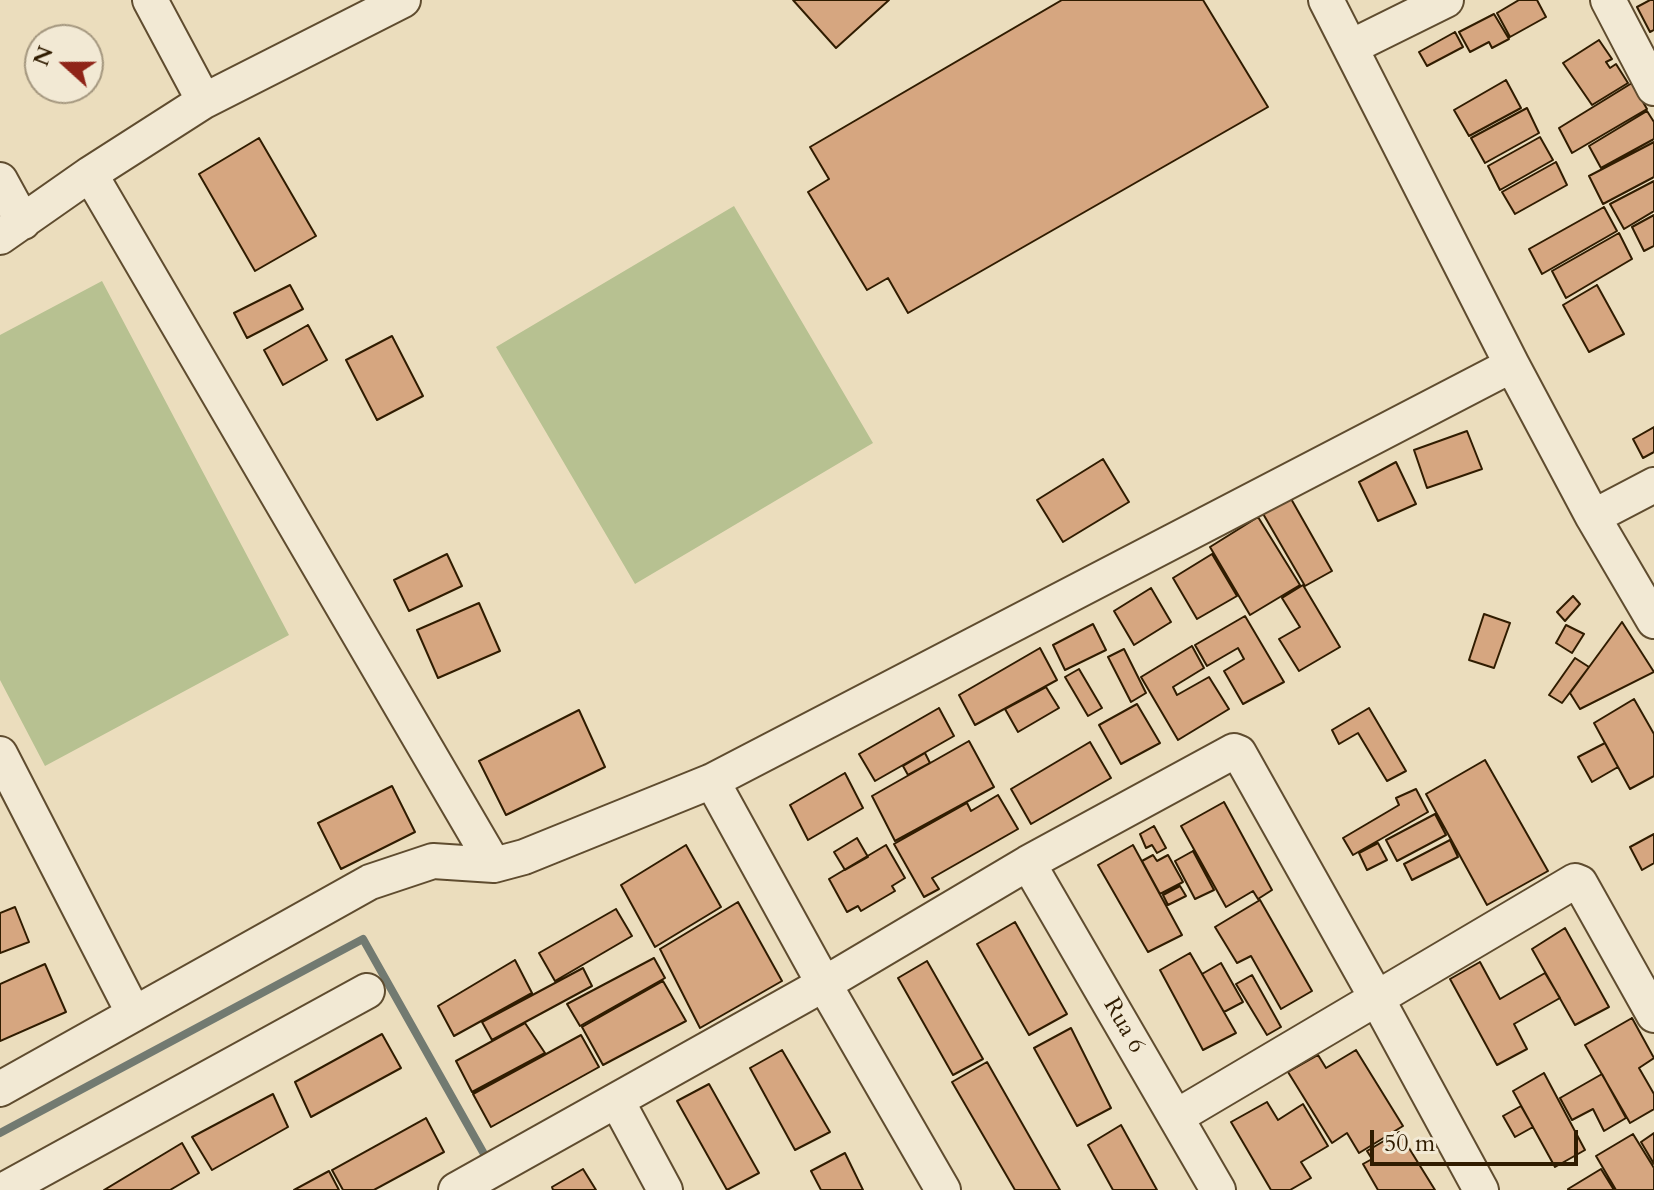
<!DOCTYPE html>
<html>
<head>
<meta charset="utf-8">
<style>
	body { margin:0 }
	#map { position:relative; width:1654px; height:1190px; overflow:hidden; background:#ebddbd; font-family:Cardo,serif }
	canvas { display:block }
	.north { position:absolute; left:24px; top:24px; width:80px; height:80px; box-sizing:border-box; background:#f2e9d4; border:2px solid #a4977f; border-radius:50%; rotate:291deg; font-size:22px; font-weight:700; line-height:32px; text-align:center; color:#301c00 }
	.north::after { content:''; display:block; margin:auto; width:28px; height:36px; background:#8f2418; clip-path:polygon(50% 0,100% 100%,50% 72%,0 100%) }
	.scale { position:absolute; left:1370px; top:1130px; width:208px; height:36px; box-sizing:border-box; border:4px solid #301c00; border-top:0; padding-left:10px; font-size:24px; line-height:28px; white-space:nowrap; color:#301c00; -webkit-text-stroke:6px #f2e9d4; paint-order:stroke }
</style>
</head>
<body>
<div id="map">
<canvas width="1654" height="1190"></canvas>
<div class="north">N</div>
<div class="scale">50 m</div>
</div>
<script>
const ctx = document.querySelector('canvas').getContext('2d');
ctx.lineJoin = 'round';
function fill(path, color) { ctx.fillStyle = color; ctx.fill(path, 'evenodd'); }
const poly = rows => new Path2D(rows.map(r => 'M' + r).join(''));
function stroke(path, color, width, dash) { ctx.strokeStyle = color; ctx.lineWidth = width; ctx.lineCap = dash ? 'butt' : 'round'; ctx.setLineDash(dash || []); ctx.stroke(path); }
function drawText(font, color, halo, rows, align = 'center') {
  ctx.font = font + ' Cardo,serif'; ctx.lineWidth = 6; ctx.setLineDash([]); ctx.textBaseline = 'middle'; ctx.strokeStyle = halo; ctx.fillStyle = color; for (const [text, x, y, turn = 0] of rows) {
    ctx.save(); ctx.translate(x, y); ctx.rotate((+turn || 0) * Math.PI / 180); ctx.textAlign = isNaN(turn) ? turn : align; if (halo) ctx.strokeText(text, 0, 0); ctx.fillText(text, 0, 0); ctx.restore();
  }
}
fill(poly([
	[734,206,873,443,635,584,496,347],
	[102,281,289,635,45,766,0,680,0,335]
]), '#b7c191');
stroke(poly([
	[0,1133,363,939,488,1161]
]), '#727a71', 8);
const building = poly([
	[793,0,889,0,836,48,793,0],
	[1062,0,1203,0,1268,107,908,313,888,278,867,290,808,192,829,179,810,147,1062,0],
	[1519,0,1537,0,1546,17,1510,37,1497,13,1519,0],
	[1650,0,1654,0,1654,30,1650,32,1637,7,1650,0],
	[1494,14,1509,39,1492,48,1489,42,1470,52,1459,32,1494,14],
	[1455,32,1463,47,1427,66,1419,52,1455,32],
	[1599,40,1612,59,1606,62,1610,68,1616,64,1628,83,1592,105,1563,63,1599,40],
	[1506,80,1521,108,1469,136,1454,110,1506,80],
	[1632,83,1647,109,1572,153,1559,128,1632,83],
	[1527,108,1539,133,1485,163,1471,138,1527,108],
	[1647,111,1654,122,1654,139,1601,168,1589,146,1647,111],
	[1540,137,1553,160,1500,190,1488,166,1540,137],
	[259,138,316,236,255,271,199,174,259,138],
	[1654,142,1654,177,1603,204,1589,176,1654,142],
	[1556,162,1567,185,1515,214,1502,192,1556,162],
	[1654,181,1654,211,1624,229,1610,204,1654,181],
	[1604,207,1617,231,1542,274,1529,249,1604,207],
	[1654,215,1654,246,1644,251,1632,227,1654,215],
	[1619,233,1632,259,1566,298,1552,271,1619,233],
	[290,285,303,309,247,338,234,313,290,285],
	[1597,285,1624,334,1589,352,1563,305,1597,285],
	[308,325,327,360,283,385,264,350,308,325],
	[392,336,423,396,377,420,346,360,392,336],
	[1654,427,1654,452,1643,458,1633,439,1654,427],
	[1467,431,1482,469,1427,488,1414,450,1467,431],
	[1103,459,1129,502,1063,542,1037,500,1103,459],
	[1396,462,1416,504,1378,521,1359,482,1396,462],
	[1290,497,1332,571,1305,586,1262,512,1290,497],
	[1258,517,1300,585,1250,615,1210,547,1258,517],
	[447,554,462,586,409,611,394,580,447,554],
	[1212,554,1237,596,1197,619,1173,578,1212,554],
	[1303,585,1340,647,1299,671,1279,639,1300,627,1282,598,1303,585],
	[1151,588,1171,622,1134,645,1114,611,1151,588],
	[1573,596,1580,604,1565,621,1557,612,1573,596],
	[479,603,500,651,438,678,417,630,479,603],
	[1484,614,1510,623,1494,668,1469,660,1484,614],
	[1245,616,1284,682,1243,704,1224,671,1244,659,1238,648,1207,666,1195,645,1245,616],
	[1622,622,1654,672,1580,709,1570,693,1622,622],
	[1093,624,1106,650,1065,670,1053,645,1093,624],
	[1566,625,1584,634,1572,653,1556,643,1566,625],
	[1192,646,1204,668,1173,687,1177,695,1209,677,1229,709,1178,740,1141,677,1192,646],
	[1040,648,1057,680,975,725,959,695,1040,648],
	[1124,649,1146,693,1131,702,1108,657,1124,649],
	[1575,658,1589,667,1562,703,1549,695,1575,658],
	[1079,669,1102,708,1088,716,1065,677,1079,669],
	[1046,687,1059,708,1018,732,1005,709,1046,687],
	[1634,699,1654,734,1654,776,1630,789,1594,723,1634,699],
	[1137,704,1160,743,1121,764,1099,725,1137,704],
	[939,708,954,736,875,781,859,754,939,708],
	[1369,708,1406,771,1387,781,1358,733,1339,744,1332,730,1369,708],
	[579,710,605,767,506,815,479,761,579,710],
	[969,741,994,787,895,841,872,796,969,741],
	[1090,742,1111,778,1031,824,1011,789,1090,742],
	[1605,743,1618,767,1592,782,1578,757,1605,743],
	[925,753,930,763,908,775,903,766,925,753],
	[1485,760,1548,871,1487,905,1426,794,1485,760],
	[845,773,863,808,808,840,790,805,845,773],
	[392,786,415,832,341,869,318,823,392,786],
	[1416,789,1428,812,1353,855,1343,838,1399,805,1396,798,1416,789],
	[998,795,1018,829,932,878,939,889,924,897,894,844,967,803,971,811,998,795],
	[1224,802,1272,890,1258,899,1253,891,1226,907,1181,826,1224,802],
	[1435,814,1446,835,1397,861,1386,840,1435,814],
	[1154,826,1166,848,1157,853,1152,845,1146,848,1140,834,1154,826],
	[1654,834,1654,863,1642,870,1630,847,1654,834],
	[857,838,868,857,845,870,834,852,857,838],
	[1450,840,1458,857,1412,880,1404,864,1450,840],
	[1378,843,1387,860,1367,870,1359,853,1378,843],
	[686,845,721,907,655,947,621,885,686,845],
	[886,845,905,878,892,886,895,891,861,911,858,906,847,912,829,879,886,845],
	[1133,845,1182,935,1148,952,1098,865,1133,845],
	[1193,851,1214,890,1195,899,1175,861,1193,851],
	[1153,855,1157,861,1168,855,1183,882,1160,894,1142,861,1153,855],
	[1180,886,1186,896,1168,905,1163,895,1180,886],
	[1260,900,1312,991,1281,1009,1251,956,1237,963,1215,927,1260,900],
	[738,902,782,981,700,1028,660,949,738,902],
	[15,907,29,942,0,953,0,913,15,907],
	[616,909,632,936,555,981,539,953,616,909],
	[1015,922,1067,1014,1029,1035,977,944,1015,922],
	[1565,928,1609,1007,1575,1025,1532,949,1565,928],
	[1190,953,1236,1033,1203,1050,1160,970,1190,953],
	[654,958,665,978,580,1026,567,1004,654,958],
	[515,960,532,993,454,1036,438,1006,515,960],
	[927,961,983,1059,953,1075,898,978,927,961],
	[1480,962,1500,999,1545,973,1560,998,1514,1024,1527,1049,1497,1065,1450,979,1480,962],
	[1221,963,1243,1002,1224,1012,1202,974,1221,963],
	[45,964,66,1012,0,1041,0,984,45,964],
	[583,968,592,986,492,1040,482,1022,583,968],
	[1252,975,1281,1027,1267,1035,1236,984,1252,975],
	[663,981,686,1021,603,1065,582,1027,663,981],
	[1632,1018,1654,1058,1639,1068,1654,1094,1654,1109,1630,1123,1585,1045,1632,1018],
	[525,1023,545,1053,472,1092,456,1061,525,1023],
	[1071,1028,1111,1108,1077,1126,1034,1048,1071,1028],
	[382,1034,401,1068,311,1117,295,1082,382,1034],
	[581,1035,599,1067,491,1127,473,1094,581,1035],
	[782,1050,830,1132,795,1150,750,1068,782,1050],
	[1356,1050,1403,1126,1359,1153,1347,1133,1332,1143,1288,1072,1318,1055,1326,1068,1356,1050],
	[987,1062,1060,1190,1015,1190,952,1082,987,1062],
	[1544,1073,1585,1150,1555,1167,1513,1091,1544,1073],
	[1602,1074,1626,1118,1604,1131,1593,1109,1572,1120,1560,1098,1602,1074],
	[709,1084,759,1173,727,1190,677,1101,709,1084],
	[273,1094,288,1127,212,1170,192,1137,273,1094],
	[1267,1102,1278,1120,1303,1104,1328,1146,1301,1162,1311,1178,1290,1190,1271,1190,1231,1122,1267,1102],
	[1521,1106,1533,1127,1515,1137,1503,1116,1521,1106],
	[426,1118,444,1152,374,1190,343,1190,332,1170,426,1118],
	[1121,1125,1157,1190,1113,1190,1088,1145,1121,1125],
	[1399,1132,1435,1190,1378,1190,1363,1164,1372,1159,1367,1151,1399,1132],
	[1654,1133,1654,1164,1641,1142,1654,1133],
	[1633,1134,1654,1168,1654,1190,1616,1190,1596,1156,1633,1134],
	[182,1143,199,1173,170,1190,104,1190,182,1143],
	[845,1153,863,1190,821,1190,811,1171,845,1153],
	[583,1169,596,1190,553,1190,552,1187,583,1169],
	[1601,1169,1614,1190,1568,1190,1568,1189,1601,1169],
	[329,1171,339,1190,294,1190,329,1171]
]);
fill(building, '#d6a680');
stroke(building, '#301c00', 2);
const minor = poly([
	[150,0,204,101],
	[1326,0,1512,365,1593,517,1654,621],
	[1608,0,1654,88],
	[1351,47,1446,0],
	[90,174,494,865],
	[0,180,23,222],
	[0,237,90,174,204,101,403,0],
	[1593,517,1654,485],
	[0,754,134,1014],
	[712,781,824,984,943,1190],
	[1028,863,1218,1190],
	[0,1089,370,882,433,861,494,865,524,857,712,781,1512,365],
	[617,1101,665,1190],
	[1176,1117,1575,881,1580,883,1654,1015],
	[4,1190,367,991],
	[456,1190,824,984,1028,863,1234,751,1239,753,1376,997,1481,1190]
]);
stroke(minor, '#5f4c2f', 38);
stroke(minor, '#f2e9d4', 34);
drawText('24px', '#301c00', '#f2e9d4', [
	["Rua 6",1123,1026,60]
]);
</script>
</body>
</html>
